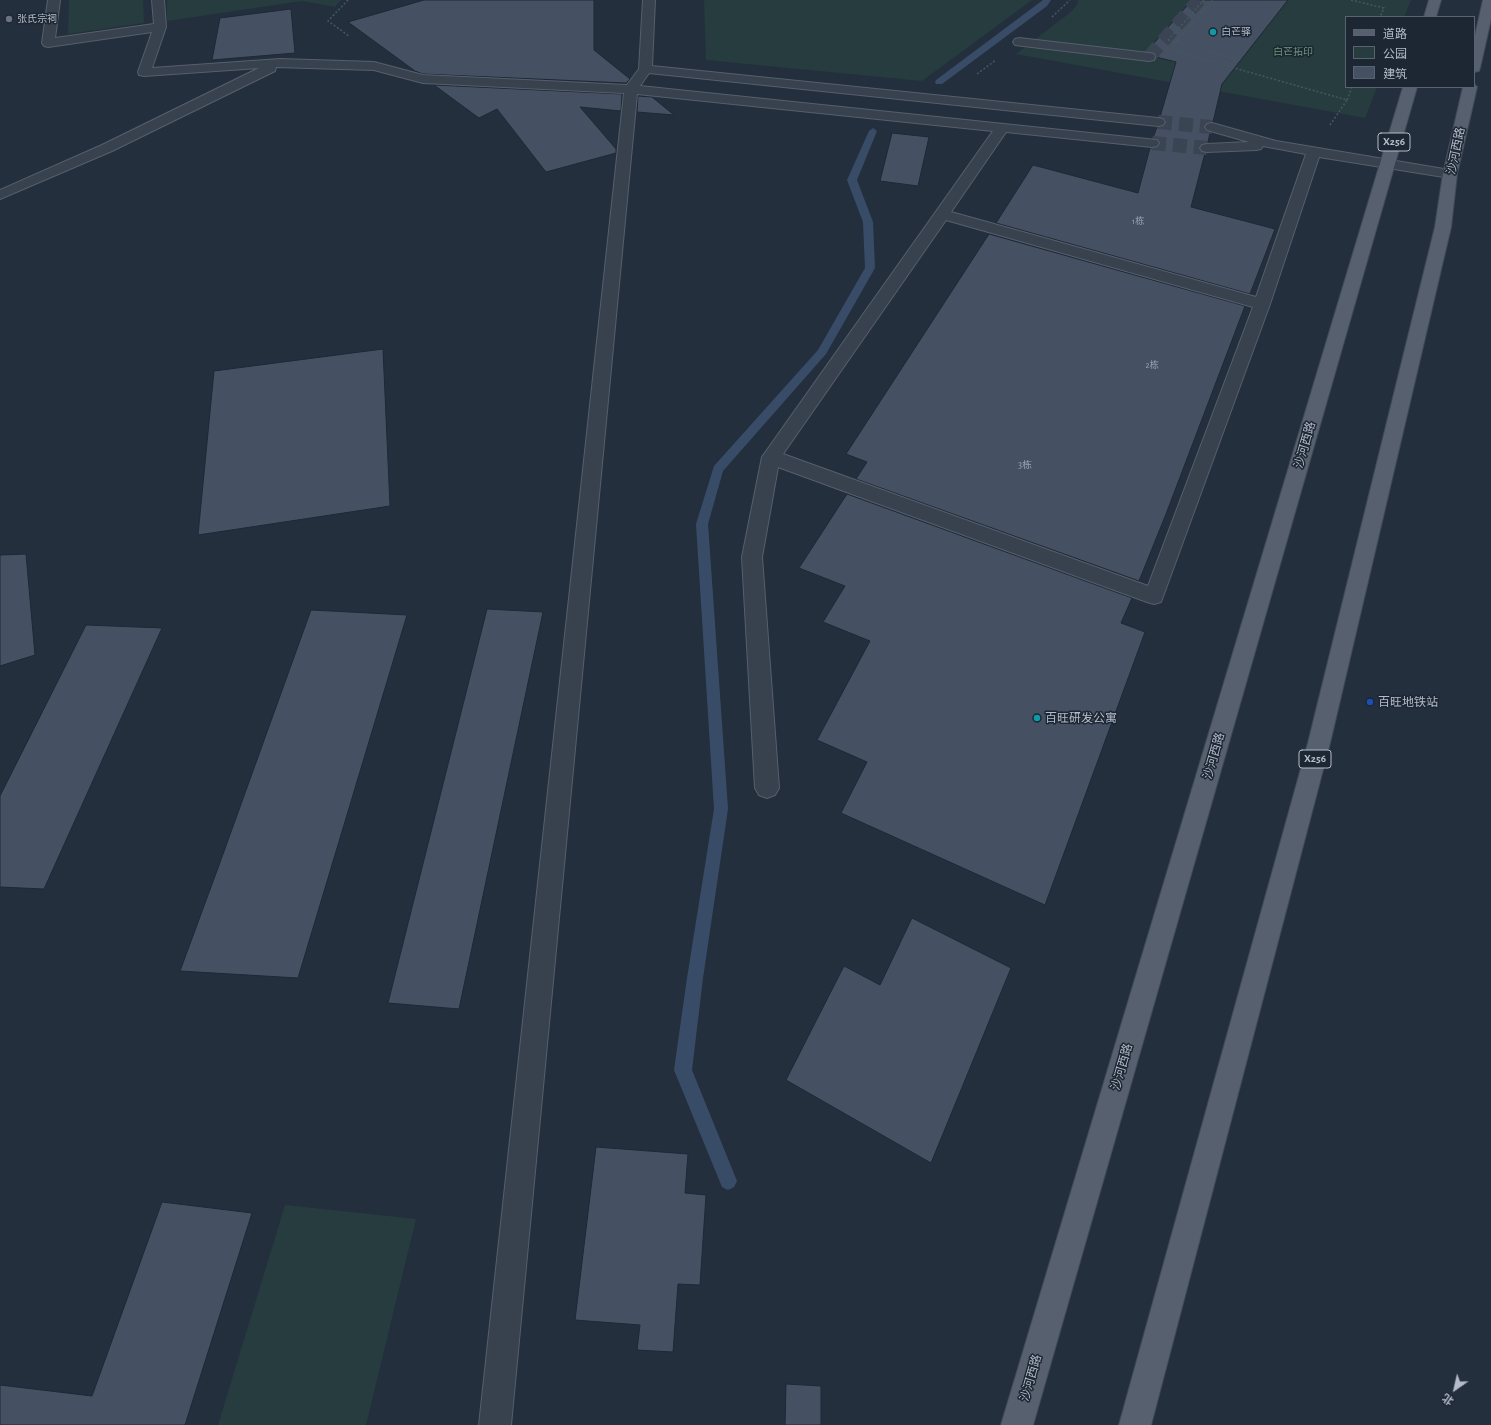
<!DOCTYPE html>
<html>
<head>
<meta charset="utf-8">
<style>
	body { margin:0 }
	#map { position:relative; width:1491px; height:1425px; overflow:hidden; background:#242f3e; font-family:"Alegreya Sans","Noto Sans SC",sans-serif }
	canvas { display:block }
	.legend { position:absolute; left:1345px; top:16px; width:130px; height:72px; box-sizing:border-box; background:#1d2633; border:1px solid #59626f; margin:0; padding:5px 7px; list-style:none; font-size:12px; color:#b4bcc9 }
	.legend li { display:flex; align-items:center; gap:8px; height:20px }
	.legend b { width:20px; border:1px solid #59626f }
	.north { position:absolute; left:1435px; top:1369px; width:40px; height:40px; -webkit-text-stroke:3px #1d2633; paint-order:stroke; rotate:214deg; font-size:11px; font-weight:700; line-height:16px; text-align:center; color:#b4bcc9 }
	.north::after { content:''; display:block; margin:auto; width:14px; height:18px; background:#b4bcc9; clip-path:polygon(50% 0,100% 100%,50% 72%,0 100%) }
</style>
</head>
<body>
<div id="map">
<canvas width="1491" height="1425"></canvas>
<ul class="legend">
<li><b style="height:5px;background:#56606e"></b>道路</li>
<li><b style="height:11px;background:#263c3f"></b>公园</li>
<li><b style="height:11px;background:#455162"></b>建筑</li>
</ul>
<div class="north">北</div>
</div>
<script>
const ctx = document.querySelector('canvas').getContext('2d');
ctx.lineJoin = 'round';
function fill(path, color) { ctx.fillStyle = color; ctx.fill(path, 'evenodd'); }
const poly = rows => new Path2D(rows.map(r => 'M' + r).join(''));
function stroke(path, color, width, dash) { ctx.strokeStyle = color; ctx.lineWidth = width; ctx.lineCap = dash ? 'butt' : 'round'; ctx.setLineDash(dash || []); ctx.stroke(path); }
function drawText(font, color, halo, rows, align = 'center') {
  ctx.font = font + ' "Alegreya Sans","Noto Sans SC",sans-serif'; ctx.lineWidth = 3; ctx.setLineDash([]); ctx.textBaseline = 'middle'; ctx.strokeStyle = halo; ctx.fillStyle = color; for (const [text, x, y, turn = 0] of rows) {
    ctx.save(); ctx.translate(x, y); ctx.rotate((+turn || 0) * Math.PI / 180); ctx.textAlign = isNaN(turn) ? turn : align; if (halo) ctx.strokeText(text, 0, 0); ctx.fillText(text, 0, 0); ctx.restore();
  }
}
fill(poly([
	[69,0,143,0,144,23,68,34],
	[167,0,341,0,335,7,302,1,167,21],
	[704,0,1032,0,922,81,706,60],
	[1078,0,1411,0,1404,17,1346,17,1346,87,1377,87,1365,118,1016,54,1072,11,1077,4],
	[285,1205,416,1219,366,1425,218,1425]
]), '#263c3f');
fill(poly([
	[1043,0,1051,0,1047,6,942,84,936,84,935,82,936,80,1043,0],
	[873,128,877,131,857,180,873,222,875,268,826,354,723,471,708,524,728,809,703,978,692,1070,737,1181,734,1187,728,1190,722,1187,674,1070,687,978,714,809,696,524,714,466,818,350,865,268,863,222,847,180,869,131,873,128]
]), '#394c67');
const building = poly([
	[424,0,594,0,594,50,630,79,626,83,423,74,415,71,348,22,424,0],
	[1192,0,1288,0,1222,84,1213,122,1207,123,1204,126,1206,131,1210,133,1208,142,1202,144,1199,147,1201,152,1205,153,1191,207,1275,229,1250,294,996,223,1033,165,1138,193,1150,148,1157,147,1160,144,1158,139,1153,138,1157,127,1163,126,1166,123,1164,118,1160,117,1176,62,1156,57,1154,53,1147,51,1192,0],
	[291,9,295,53,212,60,220,18,291,9],
	[434,85,622,94,621,111,580,107,616,149,616,153,546,172,497,109,479,118,434,85],
	[638,96,652,97,674,115,637,112,638,96],
	[892,133,929,137,918,186,880,181,892,133],
	[989,234,1245,306,1166,514,1139,581,856,479,867,462,846,454,989,234],
	[383,349,390,506,198,535,214,371,383,349],
	[847,494,1132,598,1121,623,1145,632,1045,905,841,813,867,762,817,740,870,641,823,622,845,586,799,568,847,494],
	[26,554,35,655,0,666,0,555,26,554],
	[487,609,543,612,459,1009,388,1003,487,609],
	[311,610,407,615,298,978,180,971,218,868,311,610],
	[86,625,162,628,44,889,0,887,0,796,86,625],
	[912,918,1011,968,931,1163,786,1080,844,966,880,985,912,918],
	[596,1147,688,1154,685,1193,706,1195,700,1285,678,1284,673,1352,637,1350,640,1325,575,1320,596,1147],
	[162,1202,252,1213,185,1425,0,1425,0,1385,92,1396,162,1202],
	[786,1384,821,1386,821,1425,785,1425,786,1384]
]);
fill(building, '#455162');
stroke(building, '#1f2835', 1);
stroke(poly([
	[1149,57,1199,0],
	[1158,122,1212,127],
	[1152,143,1207,148]
]), '#3a4453', 14, [14, 7]);
const minor = poly([
	[48,0,60,0,55,38,154,24,152,0,164,0,166,27,152,68,280,59,374,62,423,75,627,85,639,69,643,0,655,0,652,66,1158,118,1163,119,1165,122,1163,125,1158,126,649,73,640,86,1157,140,1159,143,1157,146,1152,147,1006,132,951,212,1256,297,1306,154,1263,146,1261,149,1256,150,1207,152,1202,151,1200,148,1202,145,1207,144,1249,142,1207,130,1205,127,1207,124,1212,123,1276,141,1450,170,1455,171,1457,174,1455,177,1450,178,1319,157,1270,304,1161,602,1154,604,1147,602,778,467,762,557,779,788,775,795,767,798,759,795,755,788,742,557,762,457,993,131,637,94,511,1425,479,1425,624,93,423,83,374,70,276,67,275,71,112,151,0,199,0,190,102,145,259,68,144,76,139,75,138,72,152,32,48,47,44,46,42,43,48,0],
	[946,220,1253,307,1148,586,783,454,946,220],
	[1019,38,1149,53,1154,54,1155,57,1154,60,1149,61,1015,45,1013,42,1015,39,1019,38]
]);
const major = poly([
	[1429,0,1441,0,1436,17,1424,17,1429,0],
	[1483,0,1491,0,1491,19,1480,68,1479,71,1474,72,1474,40,1483,0],
	[1474,84,1477,87,1457,174,1451,227,1330,743,1151,1425,1119,1425,1308,743,1435,227,1443,174,1463,87,1474,87,1474,84],
	[1403,87,1417,87,1033,1425,1001,1425,1403,87]
]);
stroke(minor, '#565f6c', 2);
stroke(major, '#414a57', 2);
stroke(poly([
	[348,0,328,21,349,36],
	[1351,0,1384,8,1380,17],
	[1052,17,1070,0],
	[1168,40,1204,0],
	[1174,44,1213,0],
	[1178,52,1347,100,1330,125],
	[1228,67,1235,59],
	[977,74,996,60],
	[1347,100,1352,87]
]), '#44595c', 1.5, [2, 2]);
fill(minor, '#38414e');
fill(major, '#56606e');
stroke(poly([
	[1168,40,1235,59]
]), '#44595c', 1.5, [2, 2]);
for (const [x, y, r, color] of [
	[9,19,4,"#6b7280"],
	[1213,32,4,"#0f9aa8"],
	[1370,702,4,"#1a4fb4"],
	[1037,718,4,"#0f9aa8"]
]) { const dot = new Path2D(); dot.arc(x, y, r, 0, 2 * Math.PI); ctx.fillStyle = color; ctx.fill(dot); stroke(dot, '#1d2633', 1.5); }
drawText('9px', '#98a1af', null, [
	["1栋",1138,221],
	["2栋",1152,365]
]);
drawText('10px', '#b4bcc9', '#1d2633', [
	["张氏宗祠",17,19],
	["白芒驿",1221,32]
], 'left');
drawText('10px', '#6b9a76', '#1d2633', [
	["白芒拓印",1293,52]
]);
drawText('10px', '#98a1af', null, [
	["3栋",1025,465]
]);
for (const [x, y, w] of [
	[1394,142,32],
	[1315,759,32]
]) { const box = new Path2D(); box.roundRect(x - w / 2, y - 9, w, 18, 3); ctx.fillStyle = '#1d2633'; ctx.fill(box); stroke(box, '#b4bcc9', 1); }
drawText('bold 11px', '#b4bcc9', null, [
	["X256",1394,142],
	["X256",1315,759]
]);
drawText('12px', '#b4bcc9', '#1d2633', [
	["沙河西路",1456,151,-78],
	["沙河西路",1305,445,-74],
	["沙河西路",1214,756,-74],
	["沙河西路",1122,1067,-74],
	["沙河西路",1031,1378,-74]
]);
drawText('12px', '#b4bcc9', '#1d2633', [
	["百旺地铁站",1378,702],
	["百旺研发公寓",1045,718]
], 'left');
</script>
</body>
</html>
